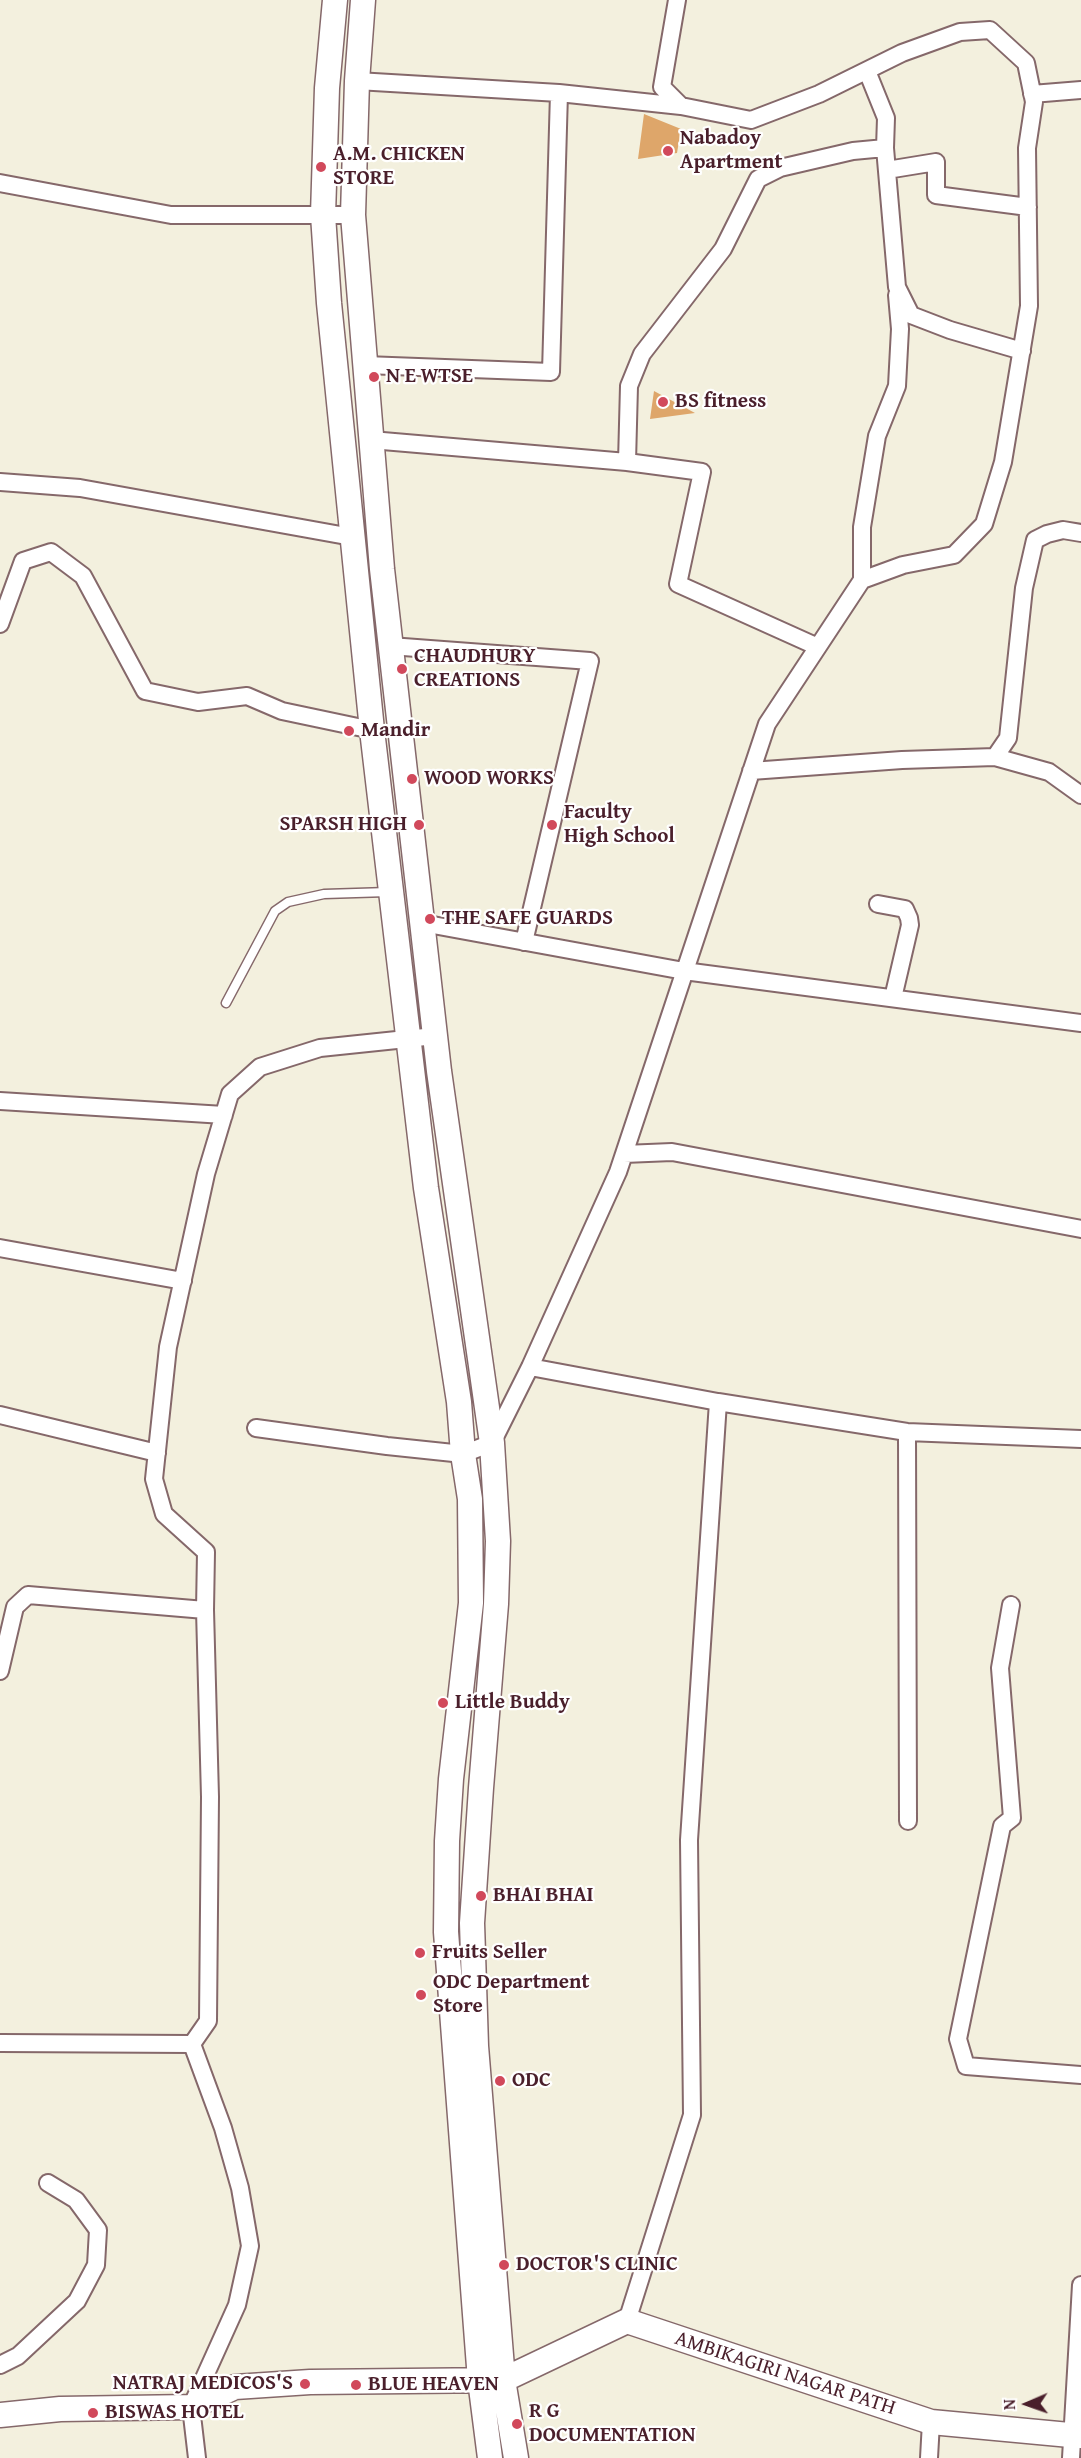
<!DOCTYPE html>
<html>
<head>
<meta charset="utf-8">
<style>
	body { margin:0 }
	#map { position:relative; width:1081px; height:2458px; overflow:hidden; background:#f3f0de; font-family:"Gentium Book Plus",serif }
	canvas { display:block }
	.north { position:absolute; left:997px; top:2374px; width:60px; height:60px; -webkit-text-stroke:4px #fff; paint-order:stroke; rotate:268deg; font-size:16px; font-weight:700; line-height:24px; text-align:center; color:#4a1f2b }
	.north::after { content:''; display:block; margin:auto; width:21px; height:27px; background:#4a1f2b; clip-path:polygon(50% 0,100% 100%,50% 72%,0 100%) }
</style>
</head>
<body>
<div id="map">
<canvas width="1081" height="2458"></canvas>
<div class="north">N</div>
</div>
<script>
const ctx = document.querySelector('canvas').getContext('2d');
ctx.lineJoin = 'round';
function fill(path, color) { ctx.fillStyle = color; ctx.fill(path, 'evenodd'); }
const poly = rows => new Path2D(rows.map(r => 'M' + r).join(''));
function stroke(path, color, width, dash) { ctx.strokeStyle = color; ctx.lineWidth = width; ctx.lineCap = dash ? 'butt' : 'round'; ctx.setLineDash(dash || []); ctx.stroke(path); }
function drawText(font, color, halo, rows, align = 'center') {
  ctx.font = font + ' "Gentium Book Plus",serif'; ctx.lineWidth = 4.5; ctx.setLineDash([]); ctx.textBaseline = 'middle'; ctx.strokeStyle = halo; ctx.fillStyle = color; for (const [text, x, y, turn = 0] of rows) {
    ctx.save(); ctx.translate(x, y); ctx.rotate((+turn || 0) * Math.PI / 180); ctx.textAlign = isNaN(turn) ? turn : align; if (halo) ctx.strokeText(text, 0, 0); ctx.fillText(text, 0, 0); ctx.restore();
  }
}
fill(poly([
	[644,114,681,129,677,153,638,159],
	[654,391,695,413,650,419]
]), '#dea66a');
const lane = poly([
	[226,1003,275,911,288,902,324,894,388,892]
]);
const street = poly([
	[867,71,886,118,885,148,897,287,911,315,950,330,1022,351],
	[357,81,559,93],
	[1032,94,1081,90],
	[887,170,936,162,936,195,1028,207],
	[0,183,171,215,353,215],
	[365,365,551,372,559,93,681,106],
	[371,440,627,462,702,472,678,584,818,647],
	[627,462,629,386,642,354,723,249,758,179,780,168,853,151,885,148],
	[0,482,80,488,352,537],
	[862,580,862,527,877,436,897,386,900,329,897,295],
	[0,624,23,561,51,552,83,576,145,691,198,702,247,696,282,711,372,730],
	[390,646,590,661,524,942],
	[995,757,1008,738,1024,588,1035,540,1047,534,1063,530,1081,533],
	[751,771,902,760,995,757,1049,772,1081,795],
	[878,904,905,909,909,918,910,925,893,998],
	[422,923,684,971,1081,1023],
	[0,1101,224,1115],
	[624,1154,672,1152,1081,1229],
	[0,1248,183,1281],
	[530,1367,718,1402,907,1432,1081,1439],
	[0,1415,157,1453],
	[256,1428,387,1446,463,1454,492,1443,530,1367,618,1172,767,724,862,580,903,565,954,555,984,524,1003,462,1029,306,1027,148,1034,102,1026,63,990,30,960,32,902,53,819,94,751,120,681,106,662,87,677,0],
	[907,1432,908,1821],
	[1011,1605,1000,1668,1012,1818,1002,1826,958,2039,966,2066,1081,2075],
	[0,1671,15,1607,28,1595,205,1610,206,1552,164,1514,154,1479,168,1347,206,1174,230,1094,260,1067,320,1048,435,1036],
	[0,2043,192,2044],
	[627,2321,692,2115,689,1840,718,1402],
	[0,2365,18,2356,77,2301,96,2265,98,2230,76,2200,48,2183],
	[197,2458,191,2407,237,2305,250,2246,240,2188,223,2128,192,2044,208,2021,210,1797,205,1610],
	[929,2458,931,2422],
	[1071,2458,1081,2285]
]);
const secondary = poly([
	[335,0,327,88,323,215,329,303,372,730,426,1188,459,1402,463,1454,470,1499,471,1603,451,1779,447,1841,446,1932,480,2380,490,2458],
	[363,0,357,81,353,215,382,569,439,1071,492,1443,498,1541,496,1604,481,1788,472,1923,476,2046,503,2380,516,2458],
	[0,2415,60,2409,191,2407,235,2387,310,2382,503,2380,627,2321,931,2422,1081,2436]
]);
stroke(lane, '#85686a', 11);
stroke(street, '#85686a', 20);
stroke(secondary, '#85686a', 27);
stroke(lane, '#fff', 8);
stroke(street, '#fff', 16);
stroke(secondary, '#fff', 24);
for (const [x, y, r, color] of [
	[668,151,6,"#d1495b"],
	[321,167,6,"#d1495b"],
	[374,377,6,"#d1495b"],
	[663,402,6,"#d1495b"],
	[402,669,6,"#d1495b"],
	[349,731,6,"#d1495b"],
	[412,779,6,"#d1495b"],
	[419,825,6,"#d1495b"],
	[552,825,6,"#d1495b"],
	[430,919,6,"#d1495b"],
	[443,1703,6,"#d1495b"],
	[481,1896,6,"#d1495b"],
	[420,1953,6,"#d1495b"],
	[421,1995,6,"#d1495b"],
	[500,2081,6,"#d1495b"],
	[504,2265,6,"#d1495b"],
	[305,2384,6,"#d1495b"],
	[356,2385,6,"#d1495b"],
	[93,2413,6,"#d1495b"],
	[517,2424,6,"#d1495b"]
]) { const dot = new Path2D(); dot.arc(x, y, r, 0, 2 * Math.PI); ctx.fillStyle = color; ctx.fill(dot); stroke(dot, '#fff', 2); }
drawText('bold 21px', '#4a1f2b', '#fff', [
	["Nabadoy",680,139],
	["Apartment",680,163],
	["A.M. CHICKEN",333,155],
	["STORE",333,179],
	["N E WTSE",386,377],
	["BS fitness",675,402],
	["CHAUDHURY",414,657],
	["CREATIONS",414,681],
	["Mandir",361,731],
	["WOOD WORKS",424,779],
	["Faculty",564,813],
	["High School",564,837],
	["SPARSH HIGH",407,825,"right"],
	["THE SAFE GUARDS",442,919],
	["Little Buddy",455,1703],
	["BHAI BHAI",493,1896],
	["Fruits Seller",432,1953],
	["ODC Department",433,1983],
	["Store",433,2007],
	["ODC",512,2081],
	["DOCTOR'S CLINIC",516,2265],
	["NATRAJ MEDICOS'S",293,2384,"right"],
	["BLUE HEAVEN",368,2385],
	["R G",529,2412],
	["DOCUMENTATION",529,2436],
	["BISWAS HOTEL",105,2413]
], 'left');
drawText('21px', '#4a1f2b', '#fff', [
	["AMBIKAGIRI NAGAR PATH",785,2374,18]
]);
</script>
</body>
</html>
